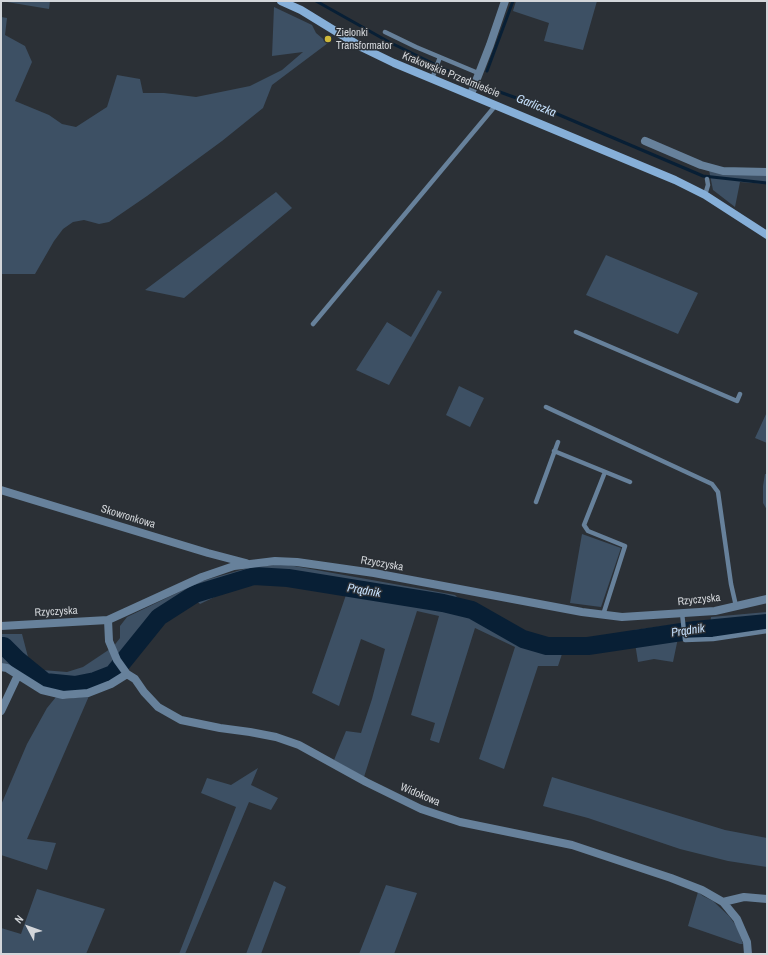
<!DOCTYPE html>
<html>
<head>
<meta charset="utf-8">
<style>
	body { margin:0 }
	#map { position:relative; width:768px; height:955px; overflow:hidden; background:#2b3036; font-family:"Archivo Narrow",sans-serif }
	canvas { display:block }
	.frame { position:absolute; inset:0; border:2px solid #d3d6da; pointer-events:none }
	.north { position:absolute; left:8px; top:907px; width:40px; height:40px; -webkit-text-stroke:3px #2b3036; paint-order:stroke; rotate:311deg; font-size:11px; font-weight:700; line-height:16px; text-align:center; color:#d3d6da }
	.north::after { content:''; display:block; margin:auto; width:14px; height:18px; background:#d3d6da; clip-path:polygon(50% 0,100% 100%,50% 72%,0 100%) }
</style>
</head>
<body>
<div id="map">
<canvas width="768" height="955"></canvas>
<div class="frame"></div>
<div class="north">N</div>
</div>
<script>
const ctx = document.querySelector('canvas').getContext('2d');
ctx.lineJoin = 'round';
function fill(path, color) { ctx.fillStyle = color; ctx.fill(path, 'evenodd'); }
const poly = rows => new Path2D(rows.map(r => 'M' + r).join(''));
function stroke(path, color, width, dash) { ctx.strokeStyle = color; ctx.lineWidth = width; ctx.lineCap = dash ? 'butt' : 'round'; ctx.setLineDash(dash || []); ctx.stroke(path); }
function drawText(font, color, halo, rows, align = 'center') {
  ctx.font = font + ' "Archivo Narrow",sans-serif'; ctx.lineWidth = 3; ctx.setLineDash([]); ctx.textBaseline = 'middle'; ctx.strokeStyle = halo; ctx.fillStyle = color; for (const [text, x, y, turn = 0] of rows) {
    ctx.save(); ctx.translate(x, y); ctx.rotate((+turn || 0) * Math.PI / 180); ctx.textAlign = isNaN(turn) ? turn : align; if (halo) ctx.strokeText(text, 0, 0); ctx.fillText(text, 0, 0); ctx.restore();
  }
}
fill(poly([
	[1,1,50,1,49,9],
	[516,1,597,1,583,50,544,41,549,23,513,11],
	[274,7,312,25,316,33,328,43,272,85,263,108,222,141,147,196,109,222,99,224,84,220,73,222,63,229,54,241,35,274,1,274,1,17,7,18,5,35,25,46,32,62,15,101,49,115,62,124,76,127,107,107,117,75,140,79,143,93,164,93,196,97,250,86,282,70,303,52,272,56],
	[709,170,767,176,767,184,740,182,735,207,713,190],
	[276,192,292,208,184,298,145,290],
	[606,255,698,293,678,334,586,295],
	[438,290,442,292,389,385,356,370,387,322,411,337],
	[459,386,484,398,470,427,446,415],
	[767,412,767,443,755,438],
	[765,474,767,474,767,510,763,503,763,486],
	[582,534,621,548,601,607,570,603],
	[283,564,455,595,463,603,515,631,536,640,564,644,568,639,591,642,589,651,576,650,563,651,558,666,538,666,504,769,479,759,515,647,475,628,439,743,430,740,435,723,411,715,439,616,417,611,364,777,334,760,346,731,361,733,372,699,385,649,361,639,339,706,312,693,346,595,272,584,254,585,225,592,200,604,197,601,177,610,102,673,74,685,54,688,32,681,7,665,1,663,1,634,22,634,28,657,42,670,67,672,83,667,113,647,120,638,120,626,127,617,202,581,248,568],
	[767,612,767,626,687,637,686,623,710,625,711,617],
	[679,624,678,638,673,662,654,659,638,662,635,643,602,646,604,637,634,633,634,630],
	[89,696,27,839,56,843,47,870,1,855,1,805,27,744,47,708,56,697,66,699],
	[258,768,251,785,278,798,271,810,249,802,185,954,179,954,236,807,201,793,207,778,231,785],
	[552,777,725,830,767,838,767,867,728,861,680,849,588,818,543,806],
	[274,881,286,887,261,954,246,954],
	[386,885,417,893,394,954,359,954],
	[37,889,105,909,86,954,1,954,1,928,21,934],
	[698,892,703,896,713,901,729,916,737,927,743,944,740,944,688,926]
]), '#3d5064');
stroke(poly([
	[316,1,389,42,469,81,536,105,703,176,767,183],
	[487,71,513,1]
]), '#081f35', 3);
stroke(poly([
	[1,646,4,646,18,660,45,682,75,685,95,681,113,674,159,617,195,594,254,576,288,578,443,603,472,610,523,639,547,646,588,646,695,630,767,623]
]), '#081f35', 18);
stroke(poly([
	[385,32,416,47,478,73],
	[432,79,440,57],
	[705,195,708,185,707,179],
	[313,324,496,105],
	[576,332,737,401,740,394],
	[546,407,712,484,718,492,731,584,736,606],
	[554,451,630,482],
	[536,502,558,442],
	[682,613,685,640,713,639,767,631],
	[603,615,625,546,588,531,584,525,605,472]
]), '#67819b', 4.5);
stroke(poly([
	[471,94,490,45,505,1],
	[645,141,701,165,723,171,767,172],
	[1,490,208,553,246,563],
	[108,620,109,641,117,660,127,674,135,679,144,692,158,707,181,720,220,728,250,732,276,737,299,745,366,782,421,809,460,822,572,845,671,878,702,890,723,902,737,919,747,942,748,954],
	[1,626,108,620,202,577,234,566,275,561,297,562,374,573,582,612,622,617,715,611,767,599],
	[1,667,7,668,42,690,63,695,88,693,111,684,127,674],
	[1,711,18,675],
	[723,902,744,897,767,899]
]), '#67819b', 8);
stroke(poly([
	[281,1,301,10,363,48,394,63,675,180,705,195,767,235]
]), '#86afd8', 8);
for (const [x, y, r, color] of [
	[328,39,4,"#ceb838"]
]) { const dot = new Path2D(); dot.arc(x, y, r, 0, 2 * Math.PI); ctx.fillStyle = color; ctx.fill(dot); stroke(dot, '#2b3036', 1.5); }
drawText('11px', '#d3d6da', '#2b3036', [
	["Zielonki",336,33],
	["Transformator",336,46]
], 'left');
drawText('11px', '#d3d6da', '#2b3036', [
	["Krakowskie Przedmieście",451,75,22],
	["Skowronkowa",128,517,17],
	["Rzyczyska",382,564,10],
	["Rzyczyska",699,600,-6],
	["Rzyczyska",56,612,-3],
	["Widokowa",420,795,23]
]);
drawText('italic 12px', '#c7e2fe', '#2b3036', [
	["Garliczka",536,106,22],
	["Prądnik",364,591,10],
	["Prądnik",688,631,-8]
]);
</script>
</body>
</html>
